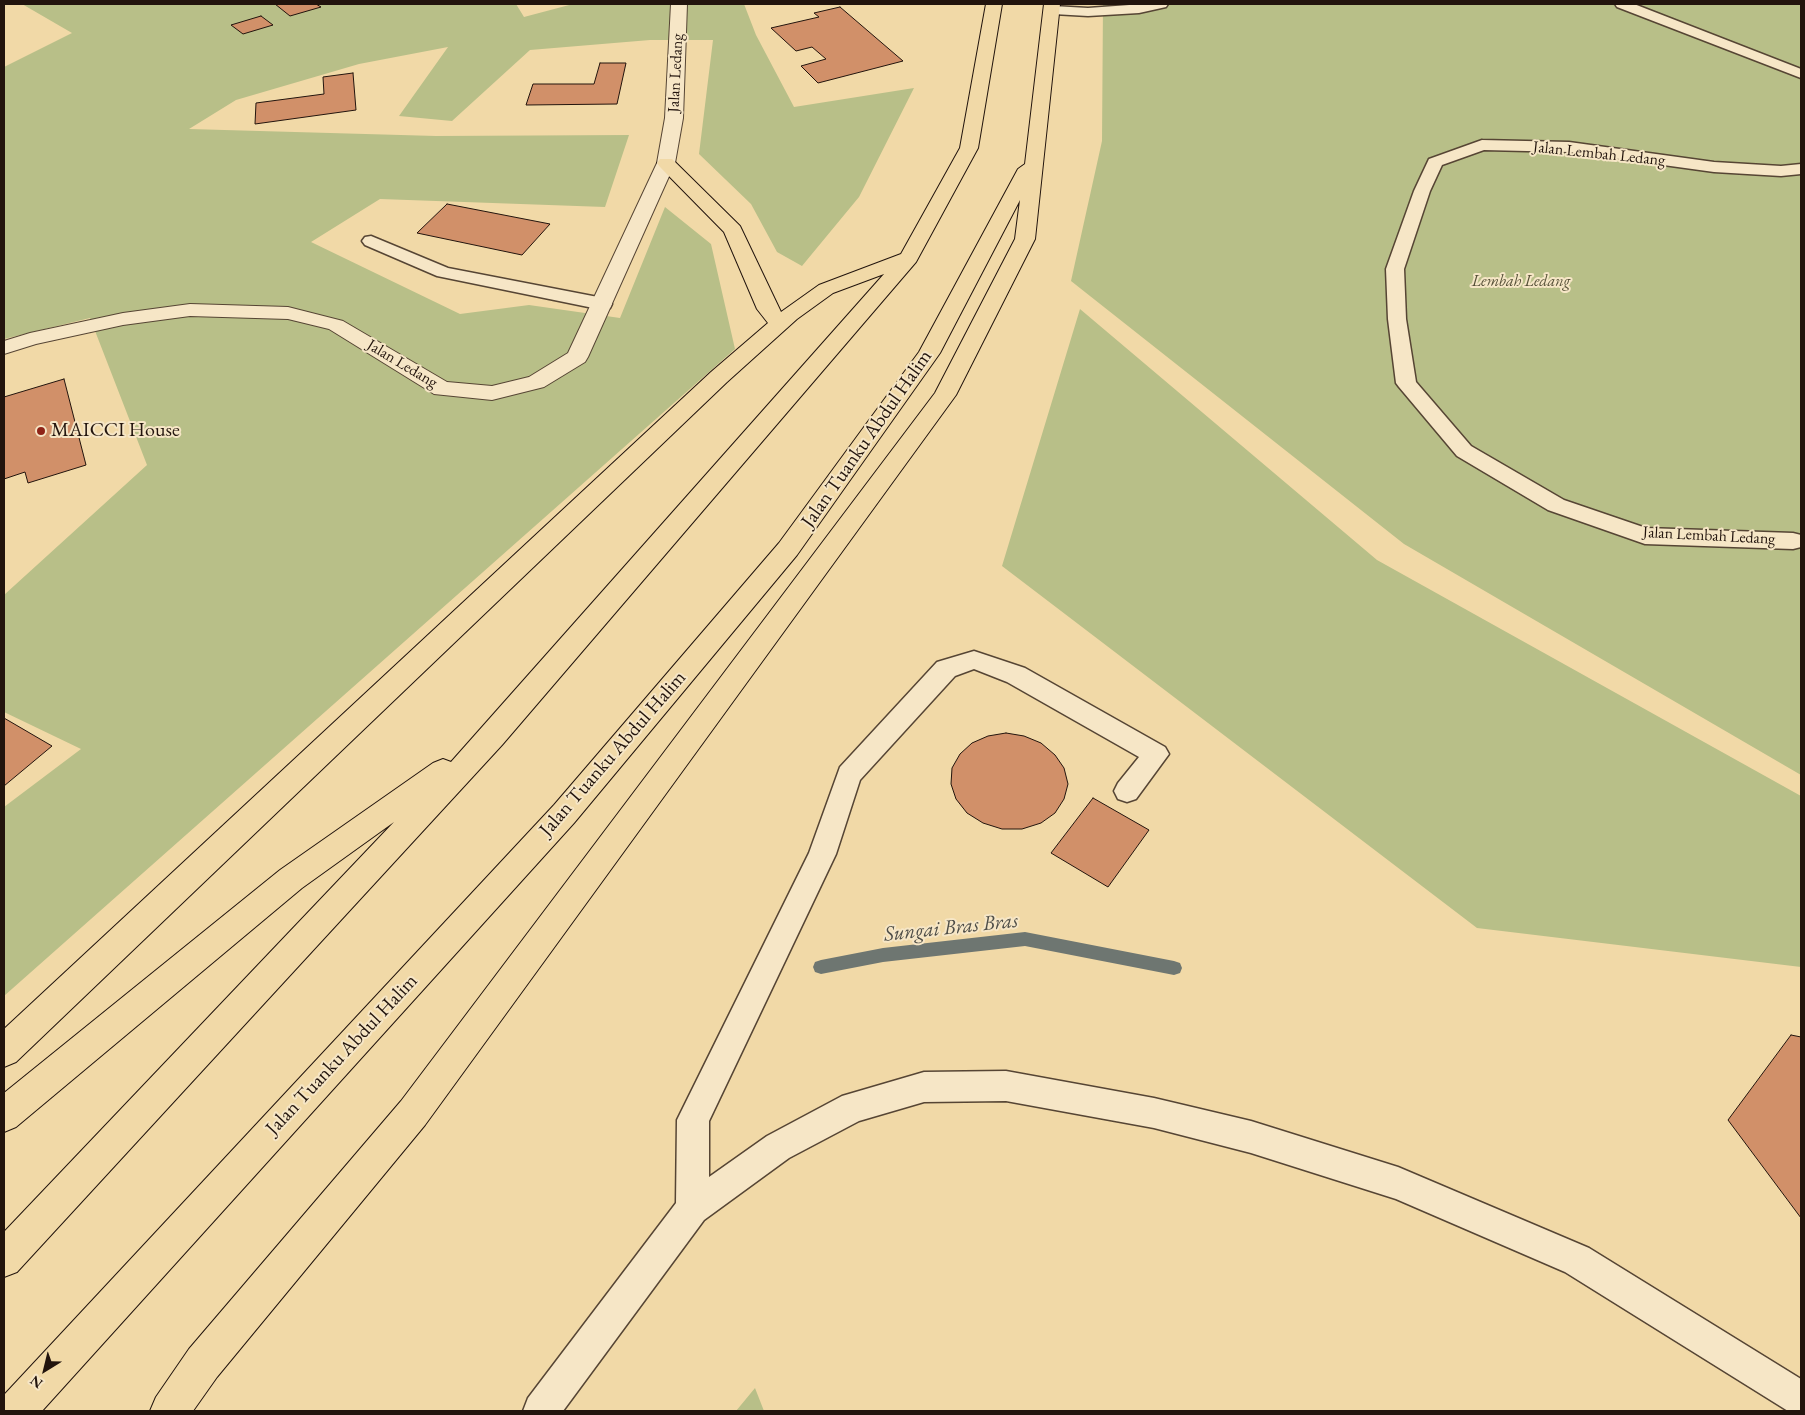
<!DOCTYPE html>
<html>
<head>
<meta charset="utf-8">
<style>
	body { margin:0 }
	#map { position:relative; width:1805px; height:1415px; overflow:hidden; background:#f1d9a7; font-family:"EB Garamond",serif }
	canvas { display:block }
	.frame { position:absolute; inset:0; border:5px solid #22140d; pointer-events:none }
	.north { position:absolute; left:20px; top:1345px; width:50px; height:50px; -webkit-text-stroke:4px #f6e6c6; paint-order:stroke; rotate:216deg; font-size:14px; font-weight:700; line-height:20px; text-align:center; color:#22140d }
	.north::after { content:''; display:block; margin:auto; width:18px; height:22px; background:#22140d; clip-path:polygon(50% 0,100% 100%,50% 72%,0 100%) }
</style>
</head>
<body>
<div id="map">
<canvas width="1805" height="1415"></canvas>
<div class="frame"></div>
<div class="north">N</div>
</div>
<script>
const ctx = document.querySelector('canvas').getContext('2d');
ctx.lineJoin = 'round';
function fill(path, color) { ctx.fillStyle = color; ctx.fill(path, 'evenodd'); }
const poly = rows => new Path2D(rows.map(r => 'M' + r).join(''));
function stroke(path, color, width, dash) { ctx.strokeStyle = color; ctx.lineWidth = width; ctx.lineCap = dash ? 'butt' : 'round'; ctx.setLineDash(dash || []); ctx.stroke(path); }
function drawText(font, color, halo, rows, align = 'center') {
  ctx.font = font + ' "EB Garamond",serif'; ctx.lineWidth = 4; ctx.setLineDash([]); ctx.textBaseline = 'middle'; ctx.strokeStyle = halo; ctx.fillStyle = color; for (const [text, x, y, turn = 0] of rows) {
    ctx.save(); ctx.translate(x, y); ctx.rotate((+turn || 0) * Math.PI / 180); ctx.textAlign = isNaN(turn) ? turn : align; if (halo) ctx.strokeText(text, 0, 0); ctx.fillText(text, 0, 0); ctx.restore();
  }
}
fill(poly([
	[22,4,516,4,524,17,573,4,744,4,756,35,794,107,914,88,859,197,802,266,777,252,751,204,699,154,713,40,650,40,530,50,452,121,399,116,448,47,359,64,236,100,189,129,436,136,629,135,605,207,380,199,311,242,460,314,529,305,620,318,665,207,711,244,735,349,4,996,4,807,81,749,4,712,4,595,147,465,90,318,4,339,4,67,72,33],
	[1103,4,1801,4,1801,775,1404,544,1071,281,1102,141],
	[1080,309,1377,560,1801,796,1801,967,1477,928,1002,566],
	[755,1388,764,1411,736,1411]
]), '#b8bf88');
fill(poly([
	[1025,932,1174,961,1180,963,1182,968,1180,973,1174,975,1025,946,883,962,821,974,815,972,813,967,815,962,821,960,883,948,1025,932]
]), '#6e7671');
const building = poly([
	[275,4,316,4,321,7,290,16,275,4],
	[840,7,903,61,818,83,801,66,826,59,812,47,796,51,771,28,819,17,814,13,840,7],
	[261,16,273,25,243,34,231,25,261,16],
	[600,63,626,63,617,104,526,105,533,84,594,84,600,63],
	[353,73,356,110,255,124,256,103,324,94,323,77,353,73],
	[447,204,550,224,522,255,417,233,447,204],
	[64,379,86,465,28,483,25,472,4,479,4,397,64,379],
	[4,718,52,746,4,786,4,718],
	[1006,733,1024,736,1041,743,1055,755,1064,768,1068,784,1064,799,1055,813,1041,823,1022,829,1002,829,983,823,967,813,956,799,951,784,952,768,960,754,972,743,988,736,1006,733],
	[1093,798,1149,830,1108,887,1051,853,1093,798],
	[1791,1035,1801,1037,1801,1218,1728,1120,1791,1035]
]);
fill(building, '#d19069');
stroke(building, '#22140d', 1);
const service = poly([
	[1143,4,1168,4,1166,7,1139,13,1088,16,1053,14,1046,10,1053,6,1088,8,1143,4],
	[1615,4,1634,4,1801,69,1801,78,1617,7,1615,4],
	[1482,140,1569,142,1714,162,1781,166,1801,164,1801,174,1781,176,1714,172,1569,152,1484,150,1442,165,1430,191,1404,269,1406,319,1416,382,1471,446,1564,500,1646,528,1793,533,1801,535,1801,547,1793,549,1645,544,1548,510,1457,456,1399,387,1396,383,1388,319,1386,269,1414,191,1429,159,1482,140],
	[371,236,448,268,603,298,610,300,612,304,610,308,603,310,437,276,365,245,362,241,365,237,371,236],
	[974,651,1025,668,1165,747,1169,754,1136,799,1127,802,1118,799,1114,791,1118,783,1139,757,1007,682,974,669,955,676,860,780,836,854,709,1121,709,1177,767,1136,842,1096,924,1072,1006,1071,1154,1098,1251,1121,1398,1167,1589,1248,1801,1379,1801,1411,1788,1411,1565,1272,1396,1199,1251,1153,1154,1128,1006,1101,924,1102,859,1121,789,1158,704,1220,563,1411,523,1411,528,1398,676,1203,677,1120,809,853,840,767,937,662,974,651]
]);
const minor = poly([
	[671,4,687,4,683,118,675,163,588,357,585,362,544,387,492,400,434,394,329,329,288,319,190,316,123,325,36,344,4,354,4,341,30,333,123,313,190,304,288,307,343,321,447,382,492,386,529,377,568,353,657,163,665,118,671,4]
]);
const primary = poly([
	[986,4,1002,4,978,148,916,262,502,745,17,1272,4,1277,4,1232,394,822,302,888,16,1127,4,1132,4,1093,280,870,433,763,443,759,451,762,884,274,833,293,797,319,727,382,16,1062,4,1067,4,1029,711,372,768,323,757,309,724,232,660,167,657,163,660,159,672,159,740,226,781,312,819,285,901,254,960,148,986,4],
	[1044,4,1060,4,1035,239,956,395,425,1125,217,1377,193,1411,150,1411,156,1397,189,1349,401,1101,935,393,1015,239,1020,200,940,353,797,555,574,823,42,1411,4,1411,4,1395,554,805,779,543,919,352,1018,169,1025,164,1044,4]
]);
stroke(service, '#564534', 3);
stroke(minor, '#564534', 2);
stroke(primary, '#22140d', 2);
fill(service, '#f6e6c6');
fill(minor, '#f6e6c6');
fill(primary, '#f1d9a7');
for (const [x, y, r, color] of [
	[41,431,5,"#8f2418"]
]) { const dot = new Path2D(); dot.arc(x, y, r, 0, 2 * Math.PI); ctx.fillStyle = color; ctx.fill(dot); stroke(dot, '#f6e6c6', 2); }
drawText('16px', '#22140d', '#f6e6c6', [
	["Jalan Ledang",676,73,-87],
	["Jalan Lembah Ledang",1599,154,6],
	["Jalan Ledang",402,364,31],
	["Jalan Lembah Ledang",1709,536,3]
]);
drawText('italic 16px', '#565038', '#f6e6c6', [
	["Lembah Ledang",1521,282]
]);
drawText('20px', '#22140d', '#f6e6c6', [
	["MAICCI House",51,431]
], 'left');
drawText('20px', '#22140d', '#f6e6c6', [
	["Jalan Tuanku Abdul Halim",867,439,-55],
	["Jalan Tuanku Abdul Halim",613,754,-49],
	["Jalan Tuanku Abdul Halim",342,1055,-47]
]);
drawText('italic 21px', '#4e4d47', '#f6e6c6', [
	["Sungai Bras Bras",951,928,-6]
]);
</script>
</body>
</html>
